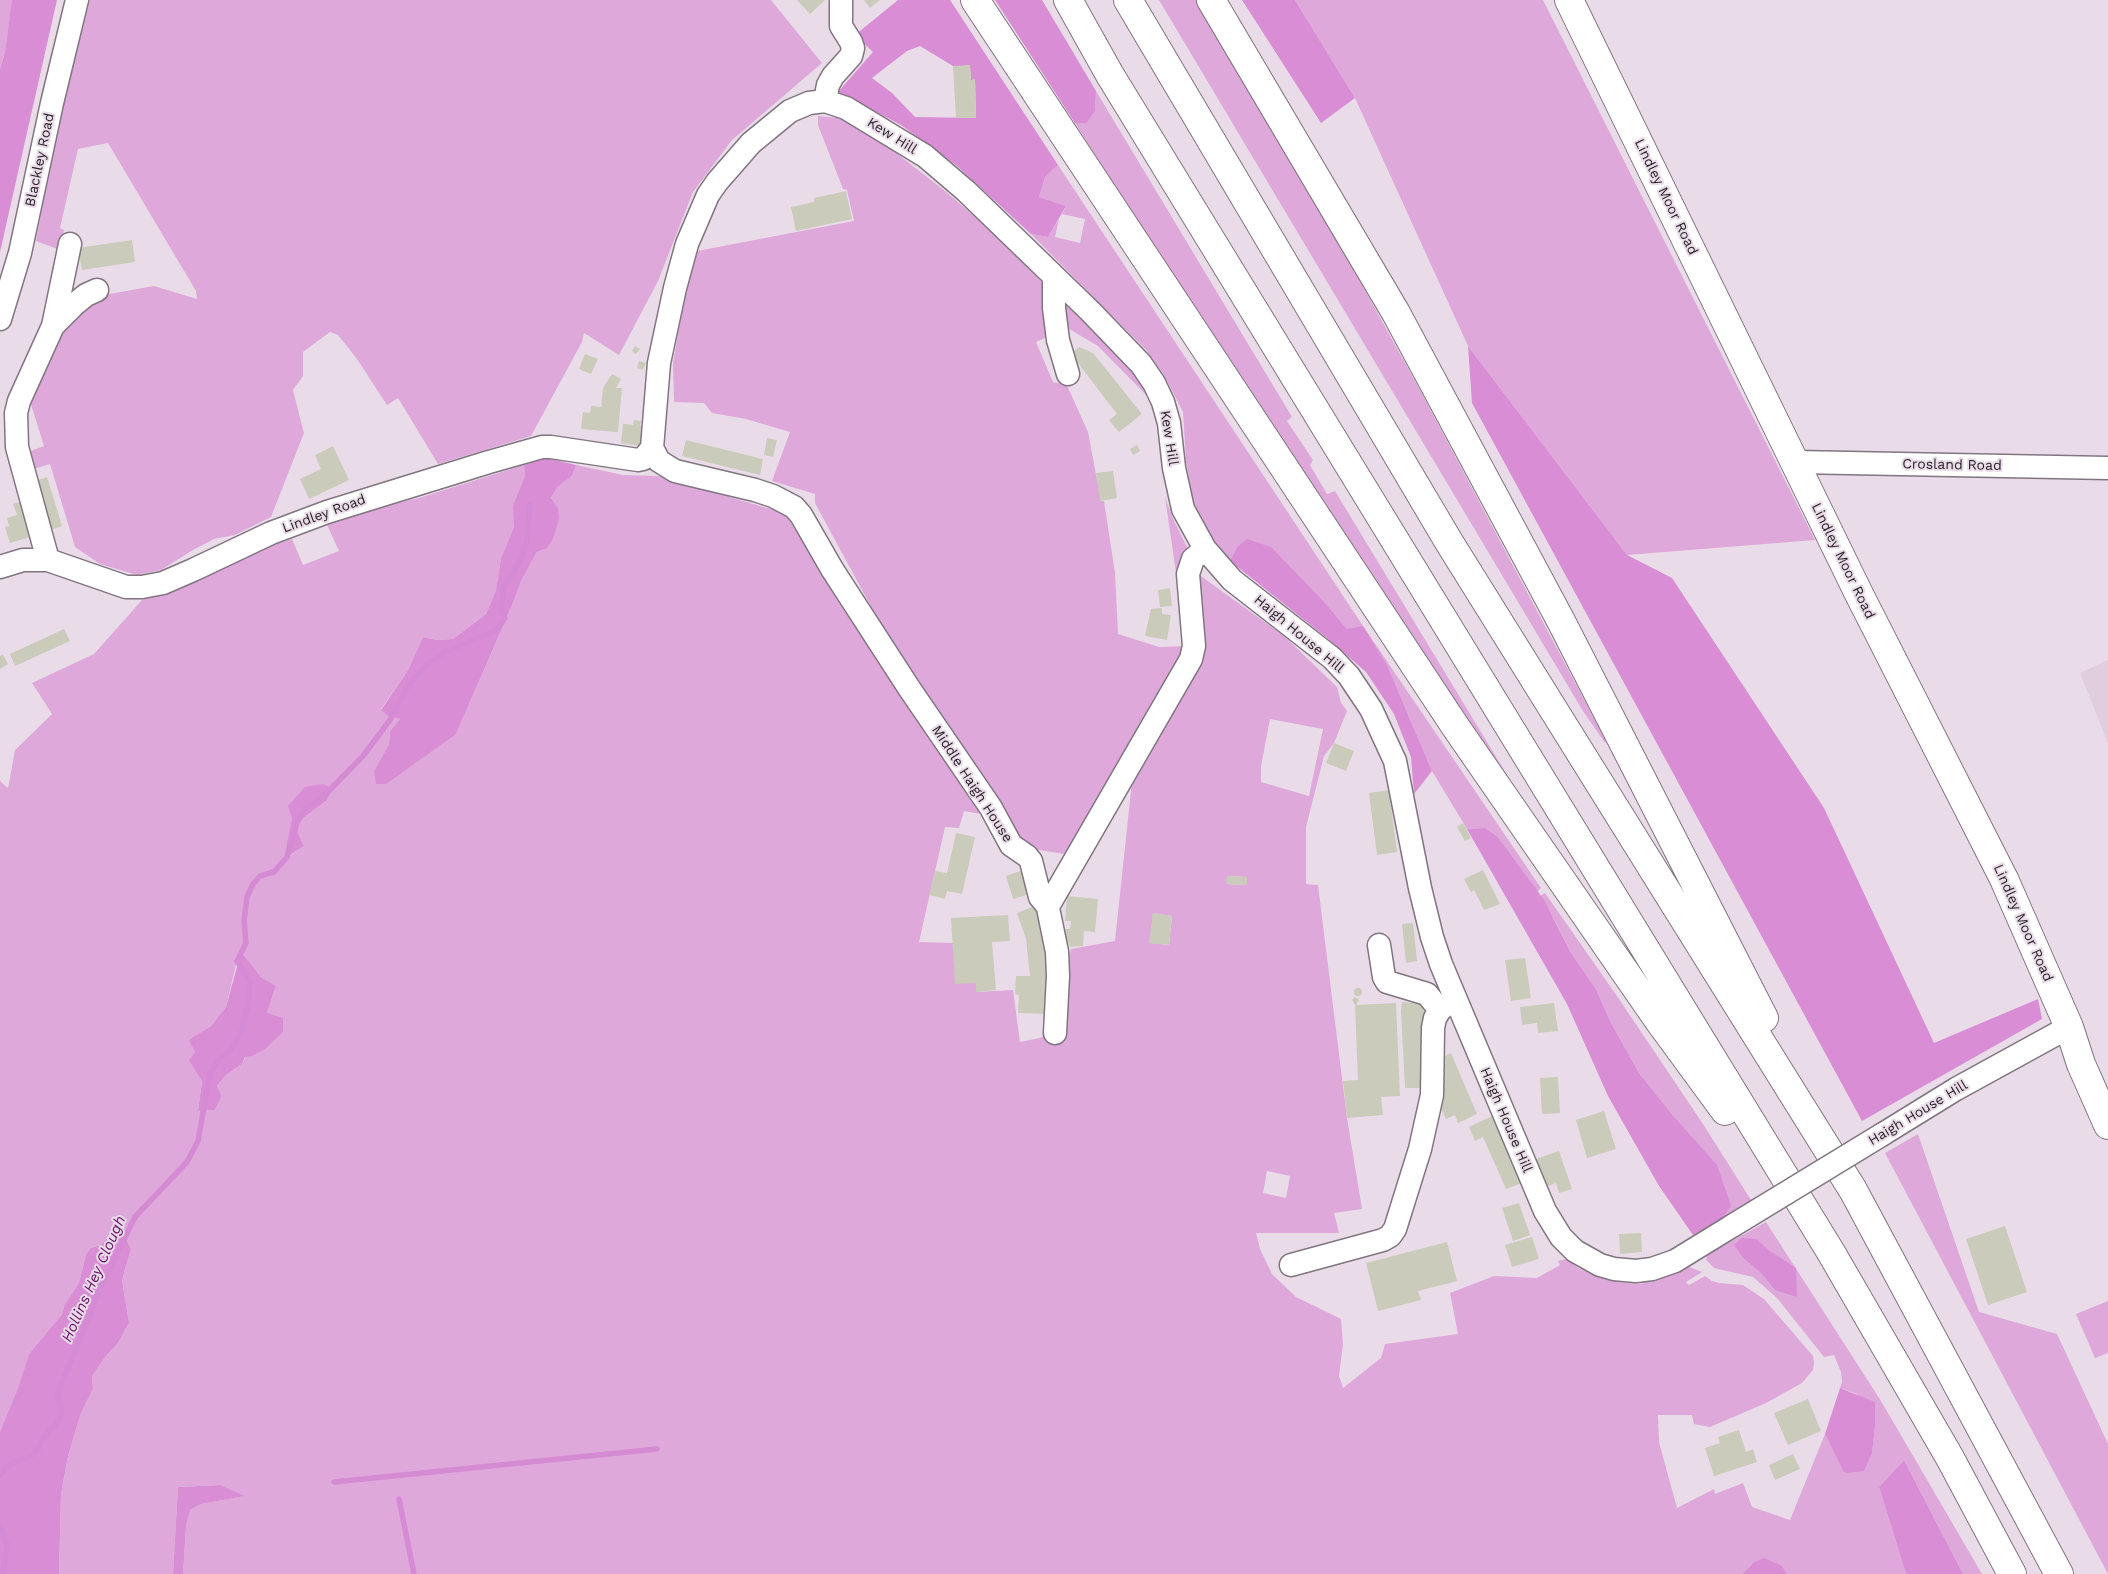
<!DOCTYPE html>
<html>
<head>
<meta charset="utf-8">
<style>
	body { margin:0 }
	canvas { display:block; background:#e9dce8 }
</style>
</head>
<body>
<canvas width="2108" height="1574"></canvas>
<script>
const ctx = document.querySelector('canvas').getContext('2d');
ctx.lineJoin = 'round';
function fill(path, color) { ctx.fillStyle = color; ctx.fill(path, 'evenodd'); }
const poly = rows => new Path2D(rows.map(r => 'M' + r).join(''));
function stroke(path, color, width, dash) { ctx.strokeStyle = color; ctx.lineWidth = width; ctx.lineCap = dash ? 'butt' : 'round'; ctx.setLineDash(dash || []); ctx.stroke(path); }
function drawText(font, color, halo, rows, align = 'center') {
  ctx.font = font + ' "Work Sans",sans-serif'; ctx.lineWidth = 4; ctx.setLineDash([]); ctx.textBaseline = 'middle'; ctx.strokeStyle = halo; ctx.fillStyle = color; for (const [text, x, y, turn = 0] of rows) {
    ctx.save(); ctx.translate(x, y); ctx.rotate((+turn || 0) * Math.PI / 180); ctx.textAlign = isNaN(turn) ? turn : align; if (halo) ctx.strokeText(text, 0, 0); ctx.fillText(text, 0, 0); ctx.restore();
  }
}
fill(poly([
	[2108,660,2108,743,2080,673]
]), '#e0cdde');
fill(poly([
	[0,0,12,0,12,3,5,52,0,69],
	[90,0,771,0,822,63,732,140,693,192,658,281,619,355,584,333,582,342,531,436,438,464,398,398,387,405,357,359,338,335,330,332,303,352,303,376,293,390,304,433,271,517,235,535,214,539,193,550,161,570,137,575,100,564,75,547,50,464,30,470,25,453,44,446,28,395,63,329,98,296,154,286,197,299,196,291,108,143,78,149,60,228,64,230,60,250,36,241,46,187,70,77],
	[1159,0,1199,0,1309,189,1420,390,1606,741,1605,743,1583,711],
	[1295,0,1543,0,1815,540,1627,555,1468,346,1355,98],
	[1096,91,1292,417,1287,421,1313,460,1310,465,1327,494,1335,491,1547,841,1290,455,1269,419,1109,177,1075,123,1087,123,1095,111],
	[818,116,839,118,891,149,945,191,980,221,1043,283,1049,336,1036,342,1053,382,1056,383,1065,381,1088,432,1101,501,1104,501,1115,573,1118,634,1159,647,1186,646,1070,855,1027,848,1017,841,888,638,815,503,815,494,772,481,790,432,746,419,712,413,704,403,674,402,673,363,684,301,697,251,854,221,847,190,843,189,818,125],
	[1058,165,1363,626,1541,888,1537,892,1497,836,1485,828,1467,829,1432,771,1388,667,1347,629,1327,605,1301,580,1237,547,1230,561,1208,535,1193,500,1186,462,1183,412,1164,375,1147,351,1031,234,1048,237,1059,219,1055,237,1080,243,1085,219,1062,214,1066,206,1039,197,1045,177],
	[1062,297,1127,359,1154,403,1098,346,1064,326],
	[524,465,525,476,514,506,514,527,501,558,496,590,486,614,453,639,437,640,423,637,408,670,381,709,388,716,400,719,390,731,389,744,374,771,456,734,513,603,521,581,537,552,546,549,558,508,551,499,556,487,572,476,576,465,623,475,658,476,784,513,983,804,981,814,964,811,959,828,945,827,919,942,953,943,976,983,977,992,1013,990,1020,1042,1040,1038,1049,1033,1071,949,1115,941,1133,772,1204,658,1198,574,1284,636,1337,687,1341,703,1347,711,1334,743,1324,756,1306,827,1306,884,1318,885,1347,1118,1362,1209,1334,1213,1339,1233,1256,1233,1260,1249,1272,1274,1296,1297,1341,1319,1343,1344,1339,1376,1343,1388,1381,1358,1385,1344,1458,1334,1450,1293,1494,1276,1537,1278,1560,1265,1558,1261,1566,1259,1578,1268,1595,1276,1618,1282,1640,1284,1689,1267,1702,1272,1686,1282,1689,1285,1705,1276,1712,1281,1719,1283,1743,1285,1764,1299,1813,1356,1814,1363,1813,1370,1802,1383,1766,1403,1710,1427,1694,1424,1692,1415,1658,1415,1659,1442,1677,1508,1714,1489,1715,1494,1743,1483,1752,1507,1790,1520,1825,1434,1843,1471,1864,1471,1872,1454,1875,1427,1857,1394,1840,1388,1842,1382,1841,1372,1834,1355,1824,1357,1777,1298,1753,1277,1714,1268,1706,1260,1707,1255,1766,1222,1881,1401,1982,1574,1963,1574,1904,1460,1879,1487,1906,1574,1787,1574,1782,1566,1753,1563,1742,1574,183,1574,186,1526,190,1510,201,1504,244,1496,220,1485,178,1487,173,1574,59,1574,61,1494,68,1456,81,1413,93,1389,92,1376,106,1356,118,1343,129,1323,122,1280,131,1249,119,1225,101,1245,91,1248,86,1254,79,1283,65,1304,62,1314,29,1354,19,1389,0,1432,0,781,8,788,15,750,52,714,32,683,94,654,142,600,192,581,270,542,280,543,292,539,303,565,339,551,327,525,340,516,419,498],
	[1270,719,1323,729,1309,796,1261,782,1261,766],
	[327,800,297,823,298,833,304,846,285,859,292,818],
	[1227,876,1247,877,1247,885,1227,884],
	[1153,913,1172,916,1169,945,1150,943],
	[241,953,261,977,276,986,267,1013,242,1064,226,1075,217,1086,222,1096,215,1110,198,1111,202,1080,190,1060,195,1052,190,1040,211,1026,226,1007,237,961],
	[1267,1171,1290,1176,1286,1198,1263,1193],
	[1756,1240,1770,1251,1775,1290,1761,1273,1743,1258,1735,1246],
	[1165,497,1173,519,1188,549,1180,600],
	[1545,893,1619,999,1703,1124,1751,1200,1723,1219,1731,1206,1675,1118,1639,1073,1610,1021,1596,989,1571,953,1554,919,1540,896],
	[1918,1134,1979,1312,2057,1334,2108,1444,2108,1574,1885,1153],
	[2108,1301,2108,1353,2095,1358,2076,1314]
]), '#dea8db');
fill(poly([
	[12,0,57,0,0,252,0,69,5,52],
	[898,0,950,0,1058,165,1045,177,1039,197,1066,206,1048,237,1031,234,957,166,901,125,838,92,873,52,855,35],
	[920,46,953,66,970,66,971,80,975,80,976,118,915,117,892,93,872,78,907,51],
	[995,0,1042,0,1096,91,1095,111,1087,123,1075,123],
	[1242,0,1295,0,1355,98,1321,123],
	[1468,346,1627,555,1672,578,1824,808,1934,1043,2038,999,2042,1019,1862,1121,1472,403],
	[547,458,576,465,572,476,557,487,551,498,558,508,559,518,553,539,546,549,537,552,521,581,513,603,456,734,386,784,376,784,374,771,389,744,390,731,400,719,388,716,381,710,408,670,423,637,437,640,453,639,486,614,496,590,501,558,514,527,513,506,525,476,524,465],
	[1247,539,1271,547,1327,605,1347,629,1363,626,1388,667,1432,771,1414,794,1411,757,1394,714,1366,672,1327,638,1230,561,1237,547],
	[323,784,331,788,327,800,297,823,298,833,304,846,284,859,292,818,288,806,305,787],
	[1485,828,1497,836,1544,900,1571,953,1596,989,1610,1021,1639,1073,1675,1118,1717,1165,1731,1206,1723,1219,1693,1235,1659,1186,1608,1096,1567,1004,1467,829],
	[241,952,261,977,276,986,267,1013,283,1018,283,1032,265,1049,252,1056,245,1057,242,1064,226,1075,217,1086,222,1096,215,1110,198,1111,202,1081,189,1060,195,1052,189,1040,211,1026,226,1007],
	[119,1225,131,1249,122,1280,129,1323,118,1343,106,1356,92,1376,93,1389,81,1413,68,1456,61,1494,59,1574,0,1574,0,1432,18,1389,29,1354,62,1314,65,1304,79,1283,86,1254,91,1248,101,1245],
	[1742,1238,1756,1239,1770,1251,1796,1268,1797,1297,1775,1290,1761,1273,1743,1258,1734,1245],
	[1840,1388,1875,1402,1875,1427,1872,1454,1864,1471,1847,1473,1843,1471,1825,1434],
	[1904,1460,1963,1574,1906,1574,1879,1487],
	[220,1485,245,1496,201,1504,190,1510,186,1526,183,1574,173,1574,178,1487],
	[1764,1558,1782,1566,1787,1574,1742,1574,1753,1563]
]), '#d88dd5');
stroke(poly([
	[0,1475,9,1465,32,1455,38,1449,43,1438,58,1421,62,1412,57,1395,105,1278,135,1217,187,1162,198,1141,210,1073,219,1059,231,1049,241,1034,248,1005,250,982,237,961,246,943,244,921,247,897,253,884,260,876,274,872,287,857,297,823,305,808,320,800,363,756,390,720,406,689,426,665,446,651,497,630,505,618,501,611,504,587,519,563,527,541,530,505],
	[334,1482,657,1449],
	[399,1499,414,1574],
	[0,1525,7,1545,3,1574]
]), '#d58bd3', 5.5);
fill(poly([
	[797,0,825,0,810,14],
	[864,0,880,0,870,8],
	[970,65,971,80,975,79,976,118,956,118,953,66],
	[846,191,852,219,796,231,791,207,814,202,814,198],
	[132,240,135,262,82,270,78,248],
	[635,346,640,349,636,354,632,351],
	[1079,347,1093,353,1142,414,1119,432,1109,420,1117,414,1072,355,1073,352],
	[585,354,598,359,591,374,579,369],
	[639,361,646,363,643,370,637,368],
	[612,374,621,379,616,388,622,388,618,432,581,429,583,412,590,413,591,406,601,407,603,388],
	[634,420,641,421,640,426,644,426,641,446,621,443,623,424,633,425],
	[767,438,777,440,773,457,764,455],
	[686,440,763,459,760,475,682,456],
	[1137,445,1140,451,1133,455,1130,449],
	[333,446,349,480,309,499,300,479,321,469,315,455],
	[1113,471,1117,498,1100,501,1096,473],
	[47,477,62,526,47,531,33,482],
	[27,500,37,535,10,543,5,527,9,526,7,518,17,515,13,504],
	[1170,588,1172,606,1160,607,1158,590],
	[1162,608,1162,614,1171,615,1167,640,1145,636,1151,609],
	[64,629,70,641,15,666,10,654],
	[3,655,8,664,0,669,0,656],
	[1334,743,1354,751,1346,771,1326,763],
	[1389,790,1397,852,1377,855,1369,793],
	[1463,823,1471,838,1465,841,1457,827],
	[956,833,975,837,962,894,947,891,945,899,929,895,935,871,947,873],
	[1026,869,1033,893,1013,899,1006,876],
	[1483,870,1500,904,1484,910,1474,890,1471,892,1464,879],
	[1227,876,1247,877,1247,885,1226,884],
	[1067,896,1098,899,1095,932,1084,931,1083,946,1070,947,1063,929,1070,929,1071,921,1065,921],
	[1035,906,1045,932,1050,1014,1018,1013,1019,995,1015,994,1016,976,1030,976,1026,939,1017,913],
	[1153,913,1172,916,1169,945,1149,943],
	[1008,915,1010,941,992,942,996,990,976,992,976,983,955,984,951,918],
	[1413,923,1417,961,1406,963,1402,924],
	[1525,958,1531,998,1511,1001,1505,960],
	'1354 992a4 4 0 1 1 8 0a4 4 0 1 1-8 0Z',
	[1355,997,1359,1000,1356,1005,1396,1003,1400,1096,1381,1097,1383,1115,1347,1118,1343,1081,1358,1080,1355,1005,1352,1000],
	[1402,1002,1424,1004,1427,1088,1405,1088,1401,1012],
	[1554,1003,1558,1031,1538,1033,1537,1023,1522,1025,1520,1007],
	[1451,1053,1477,1114,1458,1123,1455,1115,1446,1119,1437,1099,1441,1058],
	[1558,1077,1560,1113,1542,1114,1540,1078],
	[1604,1111,1616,1149,1587,1158,1576,1120],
	[1496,1114,1524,1182,1506,1189,1483,1137,1475,1141,1469,1127],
	[1559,1151,1572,1189,1559,1193,1556,1183,1546,1187,1536,1159],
	[1519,1203,1530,1235,1513,1241,1502,1208],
	[2005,1226,2027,1292,1988,1305,1966,1239],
	[1641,1233,1642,1252,1620,1254,1619,1234],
	[1532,1237,1539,1259,1512,1267,1505,1245],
	[1447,1242,1457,1281,1418,1291,1421,1300,1378,1311,1366,1263],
	[1808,1399,1821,1431,1788,1445,1774,1413],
	[1739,1430,1746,1452,1753,1449,1757,1462,1714,1476,1705,1448,1720,1443,1718,1437],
	[1793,1454,1800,1469,1775,1480,1769,1465]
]), '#cacbbb');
const minor = poly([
	[825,101,828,85,833,76,851,56,853,48,851,42,841,26,841,0],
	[1054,278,1054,308,1058,340,1068,374],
	[0,319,20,253,52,103,77,0],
	[53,326,75,304,86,295,97,290],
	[652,448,659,363,675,288,687,244,708,195,717,182,751,143,790,111,809,103,825,101,846,108,925,156,966,191,1090,311,1141,364,1154,383,1163,402,1169,423,1174,468,1183,509,1205,549,1232,580,1332,658,1349,676,1371,709,1395,761,1420,888,1432,937,1441,964,1545,1211,1561,1237,1575,1251,1600,1265,1614,1269,1636,1271,1652,1269,1675,1261,1732,1226],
	[652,448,659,461,675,471,755,490,773,496,794,507,801,515,832,569,909,688,991,808,1011,845,1027,856,1031,861,1040,897,1045,903,1050,903,1191,659,1194,646,1188,574,1193,559,1205,549],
	[1796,462,2108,468],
	[48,560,17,447,16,413,19,401,53,326,70,244],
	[0,567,23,560,48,560,126,587,142,587,163,583,193,570,271,533,327,512,489,462,542,447,551,447,638,460,643,459,652,448],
	[1047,903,1057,952,1058,976,1055,1033],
	[1379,945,1384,977,1387,982,1427,994,1440,1010],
	[1883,1134,1956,1089,2069,1027],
	[1291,1265,1383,1240,1390,1236,1395,1229,1420,1149,1432,1095,1433,1028,1435,1018,1440,1010,1455,998]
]);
const major = poly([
	[1569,0,1858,592,2004,879,2069,1027,2081,1064,2108,1125]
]);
const highway = poly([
	[975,0,1455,726,1659,1021,1725,1111],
	[1068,0,1110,75,1832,1254,1950,1458,2012,1574],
	[1128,0,1449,542,1853,1190,2059,1574],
	[1211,0,1396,313,1561,621,1764,1018]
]);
stroke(minor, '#817580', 25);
stroke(major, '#817580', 30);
stroke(highway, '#817580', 30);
stroke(minor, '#fff', 22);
stroke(major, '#fff', 28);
stroke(highway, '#fff', 28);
const minorBridge = poly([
	[1732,1226,1883,1134]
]);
stroke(minorBridge, '#817580', 25, []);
stroke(minorBridge, '#fff', 22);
drawText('14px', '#241f24', '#e9dce8', [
	["Kew Hill",892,136,32],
	["Blackley Road",40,160,-78],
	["Lindley Moor Road",1666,197,64],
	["Kew Hill",1169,438,81],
	["Crosland Road",1952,465,1],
	["Lindley Road",324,514,-20],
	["Lindley Moor Road",1843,561,64],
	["Haigh House Hill",1299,634,40],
	["Middle Haigh House",972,784,57],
	["Lindley Moor Road",2023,923,66],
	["Haigh House Hill",1918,1113,-31],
	["Haigh House Hill",1506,1120,67]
]);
drawText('italic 15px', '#680c69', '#e9dce8', [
	["Hollins Hey Clough",94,1279,-66]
]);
</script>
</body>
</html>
